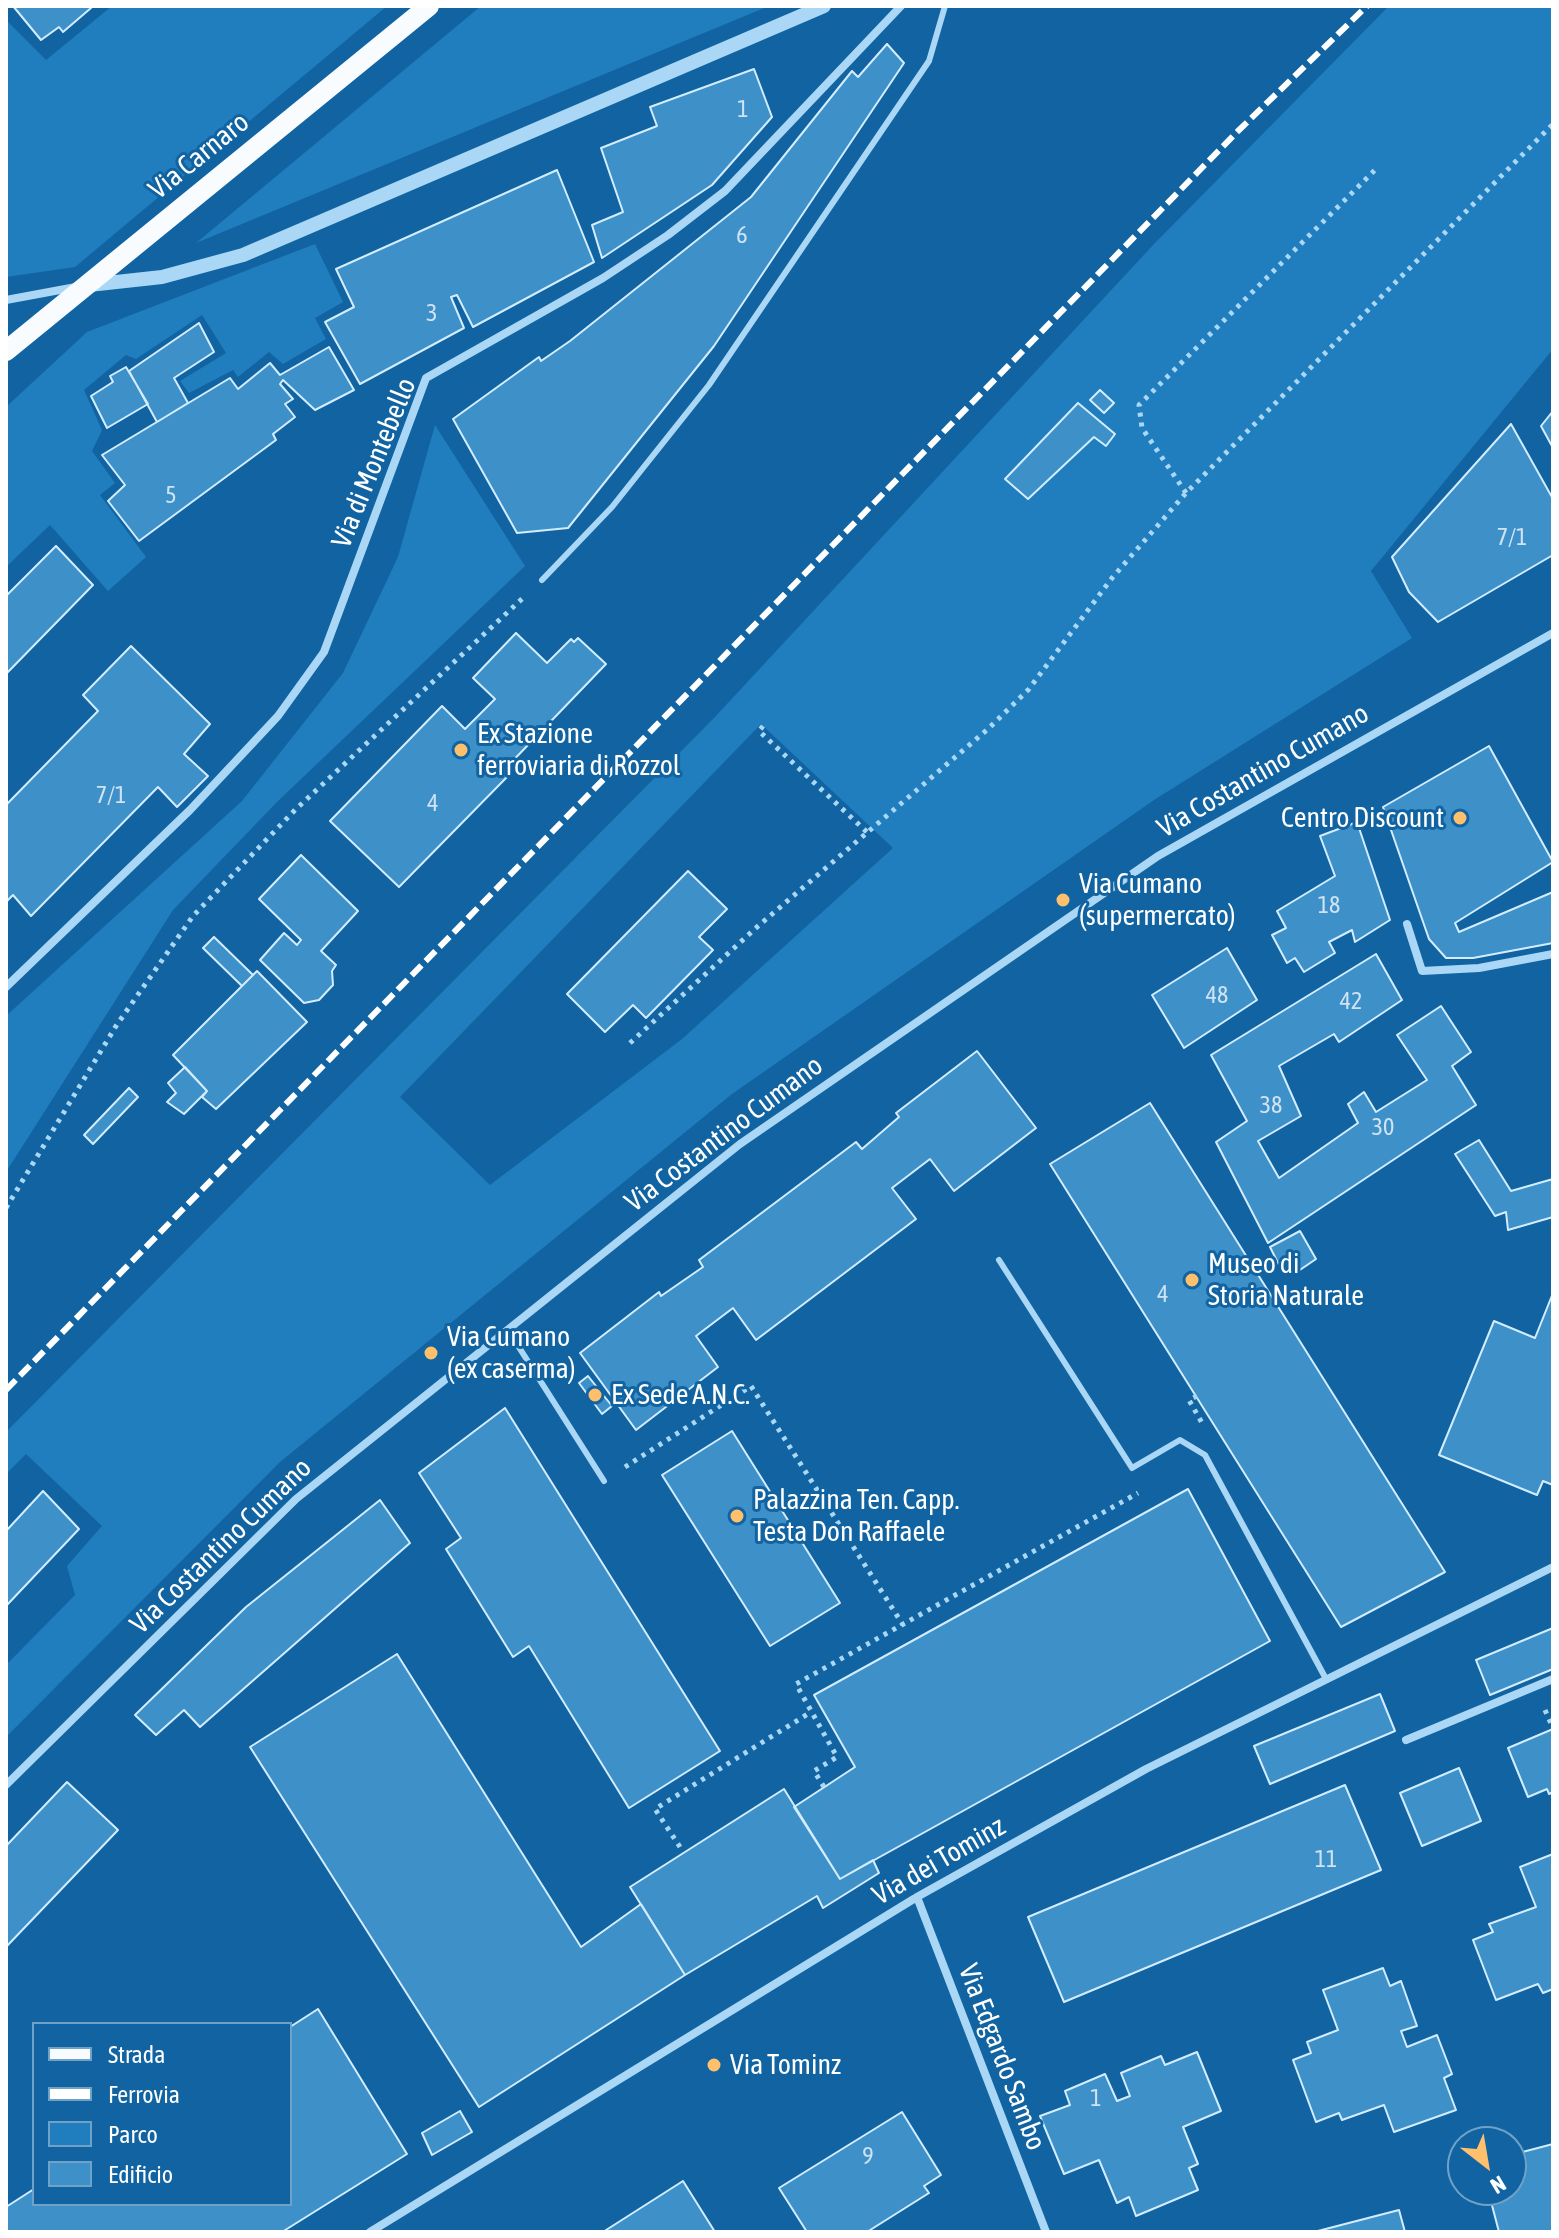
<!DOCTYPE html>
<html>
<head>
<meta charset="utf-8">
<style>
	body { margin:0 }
	#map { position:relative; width:1559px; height:2238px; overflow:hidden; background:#1164a1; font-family:"Asap Condensed",sans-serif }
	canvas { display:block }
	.frame { position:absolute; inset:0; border:8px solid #fff; pointer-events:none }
	.legend { position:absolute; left:32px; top:2022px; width:260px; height:184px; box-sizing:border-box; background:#1164a1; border:2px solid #70a2c7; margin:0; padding:10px 14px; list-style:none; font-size:24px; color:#fff }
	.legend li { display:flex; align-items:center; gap:16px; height:40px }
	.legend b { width:40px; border:2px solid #70a2c7 }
	.north { position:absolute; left:1447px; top:2126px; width:80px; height:80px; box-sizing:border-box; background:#1164a1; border:2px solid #70a2c7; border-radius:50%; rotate:149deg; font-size:22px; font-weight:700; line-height:32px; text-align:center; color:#fff }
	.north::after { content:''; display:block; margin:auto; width:28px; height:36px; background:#ffc06e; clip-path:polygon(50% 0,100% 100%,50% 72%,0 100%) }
</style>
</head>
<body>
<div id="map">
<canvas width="1559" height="2238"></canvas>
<div class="frame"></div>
<ul class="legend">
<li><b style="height:10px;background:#f8fcff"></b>Strada</li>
<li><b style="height:10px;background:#fff"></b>Ferrovia</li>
<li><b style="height:22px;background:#207ebe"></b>Parco</li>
<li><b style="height:22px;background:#3e90c9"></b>Edificio</li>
</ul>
<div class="north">N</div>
</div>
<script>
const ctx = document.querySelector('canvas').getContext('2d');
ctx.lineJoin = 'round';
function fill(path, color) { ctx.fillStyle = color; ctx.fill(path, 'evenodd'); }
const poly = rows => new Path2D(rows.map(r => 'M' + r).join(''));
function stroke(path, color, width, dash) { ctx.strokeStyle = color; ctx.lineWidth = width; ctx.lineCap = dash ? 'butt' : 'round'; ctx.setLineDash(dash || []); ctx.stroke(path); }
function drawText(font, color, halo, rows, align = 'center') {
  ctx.font = font + ' "Asap Condensed",sans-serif'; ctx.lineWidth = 6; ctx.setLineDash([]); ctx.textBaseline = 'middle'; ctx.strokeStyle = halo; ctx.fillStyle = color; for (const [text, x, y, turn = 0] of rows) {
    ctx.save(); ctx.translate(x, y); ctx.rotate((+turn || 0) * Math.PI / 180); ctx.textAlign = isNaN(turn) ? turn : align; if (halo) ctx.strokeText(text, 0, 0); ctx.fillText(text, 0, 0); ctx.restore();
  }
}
fill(poly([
	[112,6,387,6,75,267,6,277,6,20,46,60],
	[481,6,769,6,196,243],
	[1389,6,1553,6,1553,349,1371,571,1412,638,1154,800,732,1094,280,1462,6,1737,6,1665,75,1595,67,1566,102,1526,26,1454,6,1474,6,1432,714,718,1154,244],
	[761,724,893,848,682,1039,490,1185,400,1097],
	[315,244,343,302,315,318,326,339,283,364,269,352,238,377,233,370,189,393,180,381,226,353,202,315,136,359,126,355,84,390,102,430,92,451,115,483,100,495,146,557,108,591,50,525,6,567,6,407,87,332],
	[435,425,525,566,278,801,173,910,6,1172,6,1016,242,801,343,673,398,557]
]), '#207ebe');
const building = poly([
	[13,6,90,6,91,8,63,32,59,27,41,40,13,6],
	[887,44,904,63,714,346,568,528,517,533,453,419,539,357,541,361,570,341,751,197,852,71,858,77,887,44],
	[754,69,772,117,712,185,602,258,592,225,623,212,601,148,657,126,650,107,754,69],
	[557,170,594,262,473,327,457,295,451,297,464,328,360,384,325,322,354,307,336,269,557,170],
	[199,323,214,352,174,378,188,403,157,422,129,371,199,323],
	[329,347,354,390,315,410,283,380,280,384,293,399,285,404,295,417,273,434,276,440,139,541,108,501,125,485,102,455,230,378,238,389,270,363,280,375,329,347],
	[126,367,148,404,107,428,91,396,113,382,110,376,126,367],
	[1100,390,1114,403,1104,413,1090,400,1100,390],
	[1078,403,1115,434,1106,446,1094,437,1028,499,1005,479,1078,403],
	[1553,411,1553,448,1541,426,1553,411],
	[1511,424,1553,499,1553,555,1438,622,1409,592,1392,557,1511,424],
	[56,546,93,585,6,674,6,596,56,546],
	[516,633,547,663,571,639,574,642,578,638,606,664,503,771,508,776,399,887,330,821,442,706,465,729,495,699,473,678,516,633],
	[131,646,210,724,184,754,208,776,177,807,158,787,31,916,13,895,6,902,6,805,98,711,83,695,131,646],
	[1489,746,1553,862,1455,923,1459,932,1553,892,1553,943,1473,958,1446,958,1429,939,1383,807,1489,746],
	[1357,822,1390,920,1355,942,1352,930,1329,942,1335,953,1304,972,1295,958,1287,963,1272,935,1286,928,1277,911,1335,876,1320,836,1357,822],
	[301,855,358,911,321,951,336,965,332,971,333,985,319,1000,304,1003,260,960,284,933,297,945,301,940,259,899,301,855],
	[688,871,727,909,699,937,713,950,646,1018,633,1005,605,1032,567,994,688,871],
	[214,937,253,975,242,986,203,948,214,937],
	[1227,948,1257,1000,1184,1048,1152,995,1227,948],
	[1376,954,1402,1000,1339,1042,1334,1034,1279,1066,1301,1116,1258,1141,1279,1178,1358,1123,1348,1104,1364,1092,1376,1112,1427,1080,1397,1035,1441,1006,1471,1052,1452,1066,1476,1105,1268,1243,1216,1142,1247,1121,1211,1055,1376,954],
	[257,971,307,1022,216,1109,202,1097,207,1091,173,1055,257,971],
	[977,1051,1036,1128,954,1191,930,1159,892,1188,916,1219,756,1340,733,1308,696,1336,718,1367,636,1430,580,1353,659,1292,661,1296,703,1267,699,1260,856,1142,862,1149,899,1117,896,1113,977,1051],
	[185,1067,207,1091,184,1114,167,1102,176,1093,168,1083,185,1067],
	[129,1088,138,1097,93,1144,84,1135,129,1088],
	[1150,1103,1445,1572,1341,1627,1050,1164,1150,1103],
	[1479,1140,1511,1191,1553,1179,1553,1217,1508,1230,1506,1212,1495,1216,1455,1154,1479,1140],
	[1300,1231,1316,1259,1294,1274,1287,1260,1279,1265,1270,1247,1300,1231],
	[1553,1293,1553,1485,1543,1481,1537,1495,1439,1455,1494,1321,1535,1338,1553,1293],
	[588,1376,612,1406,602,1414,579,1383,588,1376],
	[505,1408,720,1751,629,1808,529,1646,513,1657,446,1549,461,1538,419,1473,505,1408],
	[732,1431,840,1603,770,1646,662,1475,732,1431],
	[1188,1489,1270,1641,840,1879,794,1807,855,1767,814,1695,1188,1489],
	[43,1491,79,1529,6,1606,6,1531,43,1491],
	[380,1500,410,1543,200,1727,184,1710,156,1735,135,1715,246,1607,380,1500],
	[1553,1628,1553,1669,1490,1695,1476,1660,1553,1628],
	[397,1654,581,1947,641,1904,685,1975,479,2107,250,1747,397,1654],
	[1380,1694,1395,1731,1270,1784,1254,1746,1380,1694],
	[1553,1729,1553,1792,1549,1794,1547,1789,1528,1797,1508,1748,1553,1729],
	[1459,1768,1481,1821,1422,1846,1400,1793,1459,1768],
	[67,1782,118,1830,6,1947,6,1846,67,1782],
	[1345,1785,1381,1870,1064,2002,1028,1917,1345,1785],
	[784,1789,840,1879,873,1860,879,1873,823,1908,817,1896,685,1975,630,1887,784,1789],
	[1553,1854,1553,1989,1543,1993,1538,1984,1496,2000,1473,1940,1493,1932,1489,1924,1536,1907,1520,1867,1553,1854],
	[1383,1968,1390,1986,1401,1981,1417,2026,1401,2031,1407,2047,1437,2035,1452,2074,1444,2078,1456,2110,1394,2132,1384,2105,1342,2120,1339,2113,1316,2122,1293,2060,1311,2053,1307,2042,1338,2030,1323,1990,1383,1968],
	[318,2009,407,2154,282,2232,6,2232,6,2207,34,2189,34,2204,290,2204,290,2027,318,2009],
	[1197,2052,1221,2111,1183,2127,1198,2164,1189,2168,1198,2190,1136,2216,1129,2197,1117,2203,1099,2160,1064,2174,1040,2116,1070,2105,1065,2091,1105,2074,1117,2101,1130,2096,1121,2073,1161,2056,1165,2065,1197,2052],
	[460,2111,472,2132,432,2155,422,2133,460,2111],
	[902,2112,941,2175,924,2186,929,2193,867,2232,807,2232,779,2188,902,2112],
	[1553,2144,1553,2232,1499,2232,1488,2190,1511,2190,1511,2155,1553,2144],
	[683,2181,715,2232,603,2232,683,2181],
	[1399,2210,1405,2232,1314,2232,1399,2210]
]);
fill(building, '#3e90c9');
stroke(building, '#d3edfe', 2);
stroke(poly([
	[1186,493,1142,428,1139,405,1375,170],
	[763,726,759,731,869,834],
	[630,1043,757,927,988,729,1029,689,1112,578,1186,493,1553,124],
	[6,1208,116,1026,193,916,295,810,524,597],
	[1197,1396,1189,1400,1202,1423],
	[625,1467,751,1386,903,1625],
	[1545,1710,1553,1728],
	[824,1787,814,1771,837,1757,796,1684,1138,1493],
	[680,1847,655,1809,811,1712]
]), '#aad7f5', 5, [4, 6]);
stroke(poly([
	[542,580,612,507,709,385,929,61,945,6],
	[999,1260,1132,1468,1180,1440,1205,1455,1326,1679],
	[508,1330,604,1481]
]), '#aad7f5', 6);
stroke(poly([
	[6,300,76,287],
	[1407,924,1422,971,1479,968,1553,954],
	[6,987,190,810,278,716,324,652,426,378,603,278,668,235,725,191,901,6],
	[1406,1740,1553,1679],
	[6,1785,296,1499,740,1144,1158,856,1553,633],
	[917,1897,1046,2232],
	[370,2232,917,1897,1146,1769,1553,1567]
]), '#aad7f5', 8);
stroke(poly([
	[89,285,162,277,243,255,824,6]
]), '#aad7f5', 14);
stroke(poly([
	[6,351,429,6]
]), '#f8fcff', 20);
stroke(poly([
	[6,1390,1238,131,1367,6]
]), '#fff', 6, [14, 6]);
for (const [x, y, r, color] of [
	[461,750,8,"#ffc06e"],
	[1460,818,8,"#ffc06e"],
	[1063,900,8,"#ffc06e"],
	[1192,1280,8,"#ffc06e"],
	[431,1353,8,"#ffc06e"],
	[595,1395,8,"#ffc06e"],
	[737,1516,8,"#ffc06e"],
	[714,2065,8,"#ffc06e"]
]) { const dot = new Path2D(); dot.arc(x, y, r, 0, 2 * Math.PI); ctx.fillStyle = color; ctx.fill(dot); stroke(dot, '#1164a1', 3); }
drawText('24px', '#cfe3f2', null, [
	["1",743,109],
	["6",742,235],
	["3",432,313],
	["5",171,495],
	["7/1",1512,537],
	["7/1",111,795],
	["4",433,803],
	["18",1329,905],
	["48",1217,995],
	["42",1351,1001],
	["38",1271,1105],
	["30",1383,1127],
	["4",1163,1294],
	["11",1326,1859],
	["1",1096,2098],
	["9",868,2156]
]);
drawText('28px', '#fff', '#1164a1', [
	["Via Carnaro",199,156,-39],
	["Via di Montebello",374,463,-68],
	["Via Costantino Cumano",1263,771,-30],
	["Via Costantino Cumano",724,1134,-37],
	["Via Costantino Cumano",221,1546,-44],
	["Via dei Tominz",939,1861,-30],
	["Via Edgardo Sambo",1002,2057,69]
]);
drawText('28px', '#fff', '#1164a1', [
	["Ex Stazione",477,734],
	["ferroviaria di Rozzol",477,766],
	["Centro Discount",1444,818,"right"],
	["Via Cumano",1079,884],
	["(supermercato)",1079,916],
	["Museo di",1208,1264],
	["Storia Naturale",1208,1296],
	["Via Cumano",447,1337],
	["(ex caserma)",447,1369],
	["Ex Sede A.N.C.",611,1395],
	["Palazzina Ten. Capp.",753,1500],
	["Testa Don Raffaele",753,1532],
	["Via Tominz",730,2065]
], 'left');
</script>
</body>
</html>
